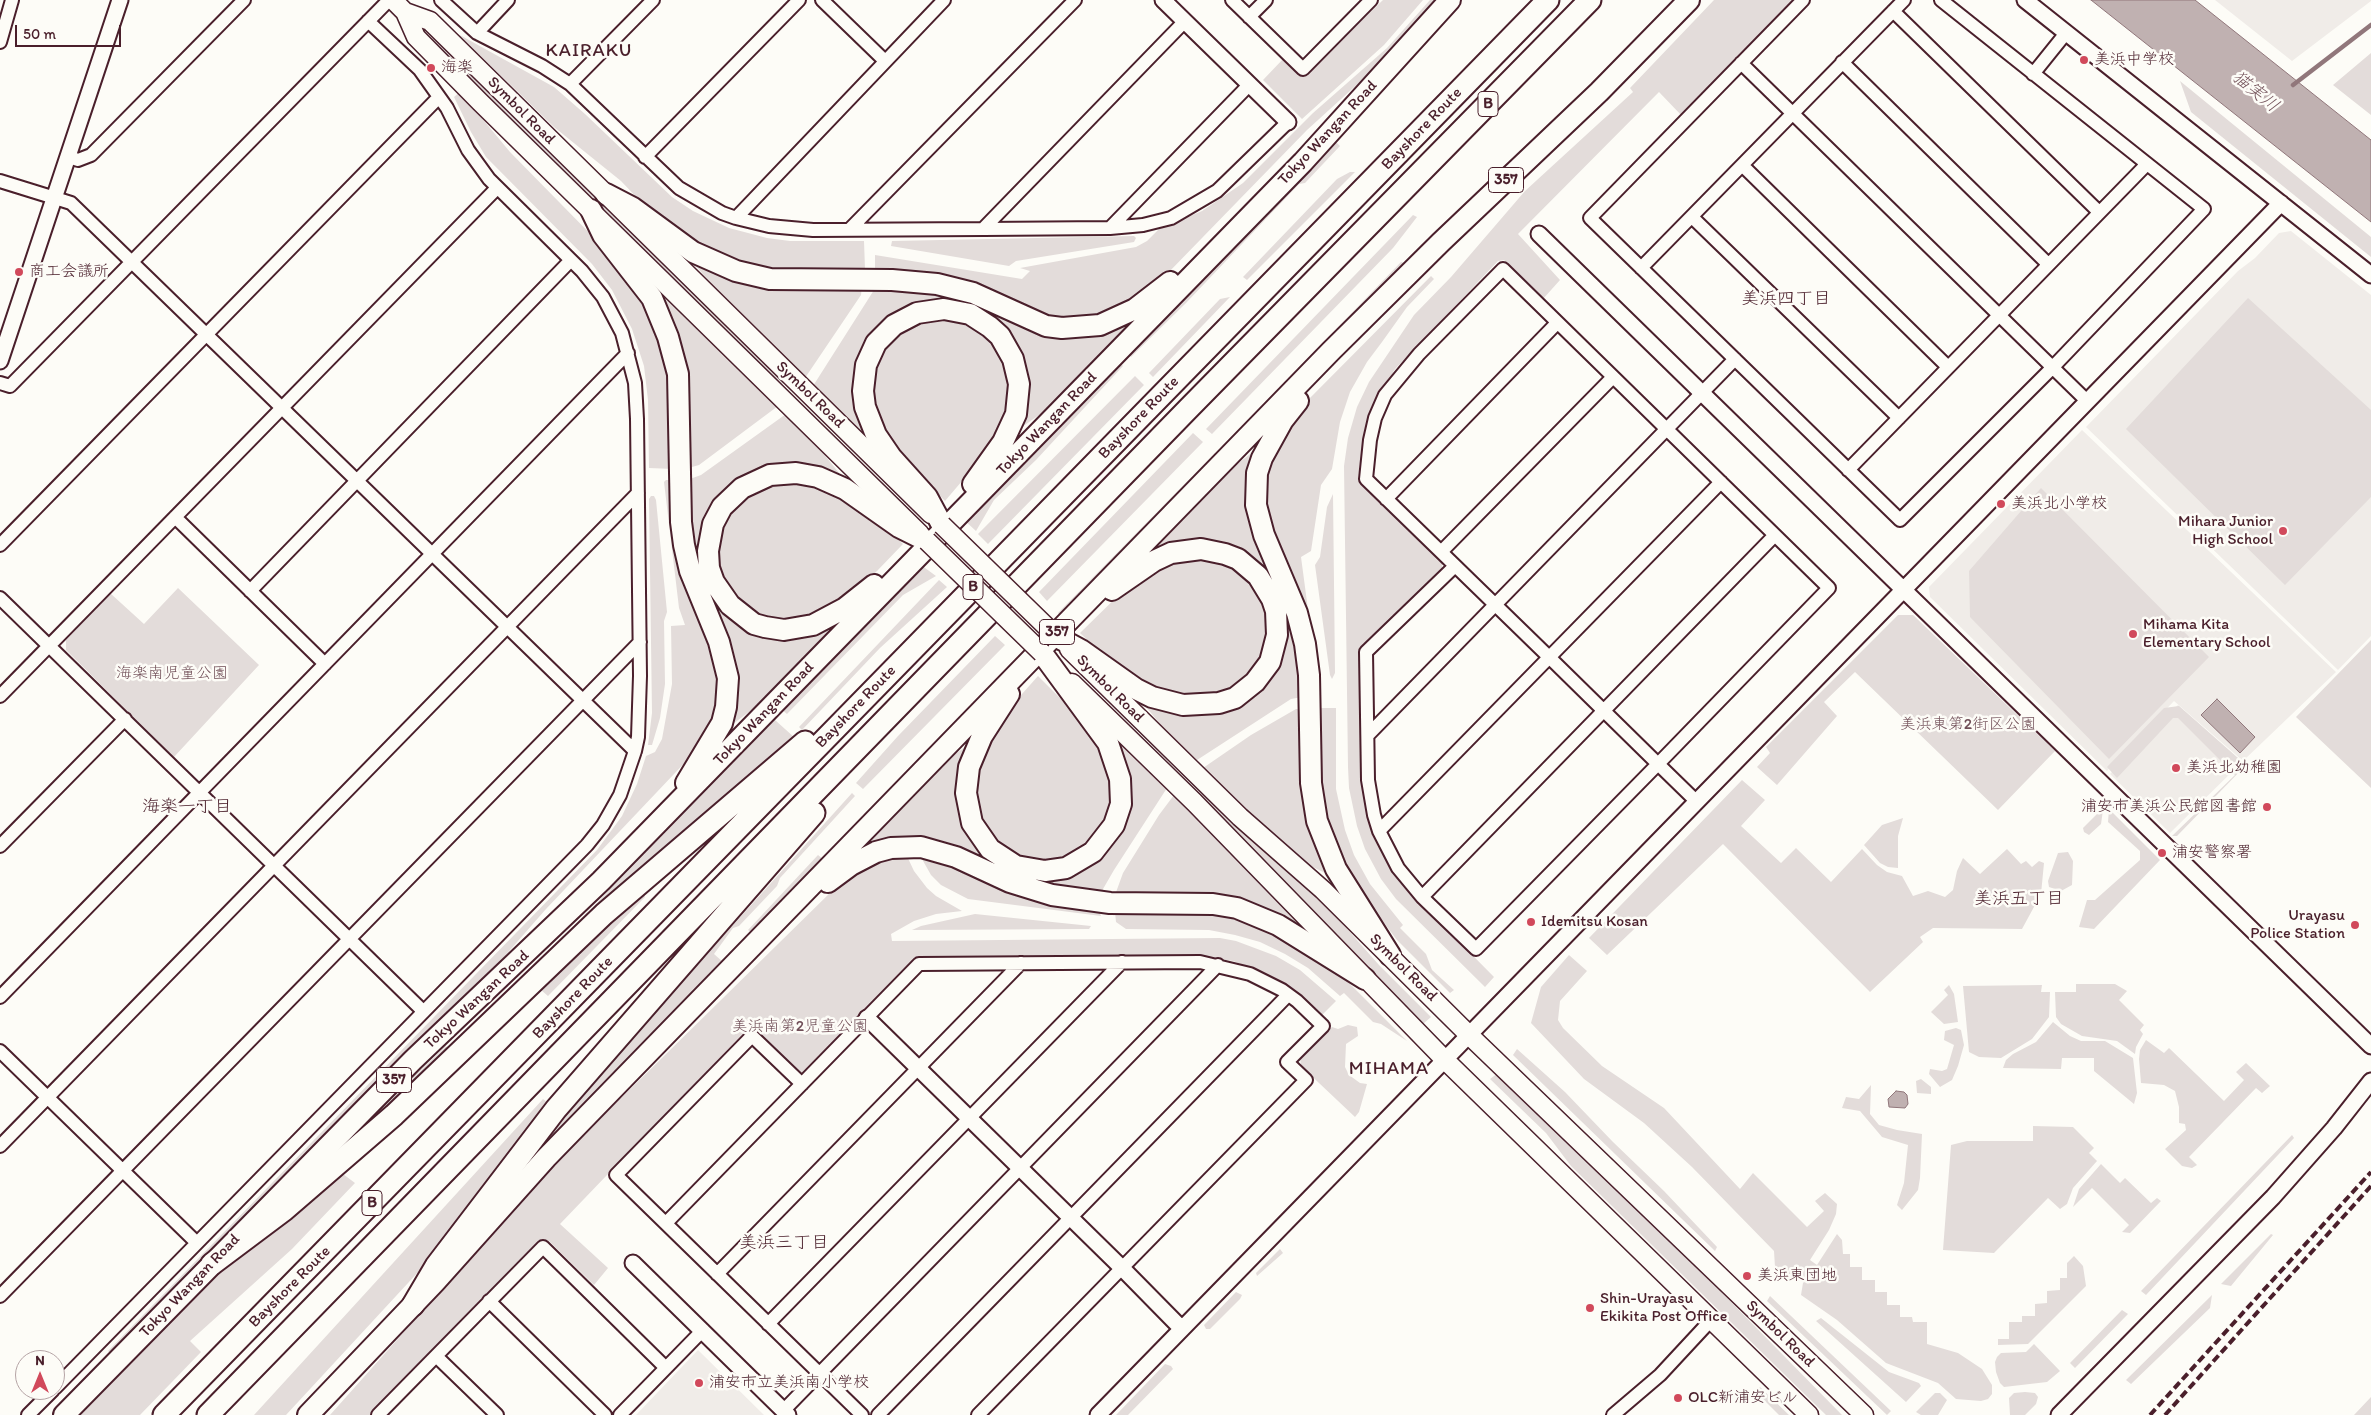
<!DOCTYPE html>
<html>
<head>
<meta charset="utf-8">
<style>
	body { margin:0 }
	#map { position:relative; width:2371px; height:1415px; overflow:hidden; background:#fdfcf7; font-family:Itim,sans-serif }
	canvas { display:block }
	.north { position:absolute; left:15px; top:1350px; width:50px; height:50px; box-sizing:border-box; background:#fdfcf7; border:1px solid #b5a4a5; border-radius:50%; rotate:0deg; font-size:14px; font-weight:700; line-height:20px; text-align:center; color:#4a1f2b }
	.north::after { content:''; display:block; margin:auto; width:18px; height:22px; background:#d1495b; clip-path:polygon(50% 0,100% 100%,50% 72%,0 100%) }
	.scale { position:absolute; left:15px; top:25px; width:106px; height:22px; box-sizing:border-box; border:2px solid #4a1f2b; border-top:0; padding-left:6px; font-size:15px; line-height:18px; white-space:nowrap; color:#4a1f2b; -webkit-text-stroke:4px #fdfcf7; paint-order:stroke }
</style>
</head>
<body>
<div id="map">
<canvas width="2371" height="1415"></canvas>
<div class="north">N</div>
<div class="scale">50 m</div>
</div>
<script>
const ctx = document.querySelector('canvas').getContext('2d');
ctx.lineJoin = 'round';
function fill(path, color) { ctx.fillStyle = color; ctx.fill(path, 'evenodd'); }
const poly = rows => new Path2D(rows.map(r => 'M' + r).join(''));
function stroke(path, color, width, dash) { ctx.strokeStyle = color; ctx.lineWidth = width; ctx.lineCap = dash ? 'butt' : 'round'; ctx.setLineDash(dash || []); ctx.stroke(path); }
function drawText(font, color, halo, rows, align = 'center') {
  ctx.font = font + ' Itim,"Klee One",sans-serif'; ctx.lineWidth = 5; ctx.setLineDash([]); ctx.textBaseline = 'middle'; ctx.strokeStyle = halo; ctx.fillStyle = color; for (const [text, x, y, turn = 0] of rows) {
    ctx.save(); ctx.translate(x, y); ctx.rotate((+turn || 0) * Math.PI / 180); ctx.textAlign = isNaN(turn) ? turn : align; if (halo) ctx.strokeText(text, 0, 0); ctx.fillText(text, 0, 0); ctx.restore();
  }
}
fill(poly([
	[2215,0,2371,0,2371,1,2292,61],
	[2291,231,2371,295,2371,636,2338,670,2086,427,2238,271,2255,258,2279,233],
	[2082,430,2336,672,2243,761,2174,701,2107,771,1930,597,1929,587],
	[2178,705,2242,762,2170,833,2110,774],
	[698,1350,764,1415,636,1415]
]), '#f0ece8');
fill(poly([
	[1383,0,1423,0,1384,45,1302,119,1263,80,1284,58,1303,77],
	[1430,0,1436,0,1373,70,1307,130,1167,274,1131,302,1101,315,1060,319,875,272,875,255,1022,279,1030,271,1020,268,1136,247,1147,241,1159,229,1202,211,1243,183,1313,113,1387,48],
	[1714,0,1796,0,1682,116,1659,92,1518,234,1560,280,1543,299,1504,260,1498,261,1395,369,1371,412,1363,438,1358,480,1442,561,1442,569,1360,653,1363,795,1374,834,1393,872,1405,887,1494,977,1485,987,1396,899,1381,879,1365,849,1357,826,1349,788,1348,767,1344,466,1348,438,1357,407,1369,382,1414,315,1451,277,1525,191,1633,92,1630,88],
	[458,34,554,87,585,114,672,197,693,211,729,228,767,238,790,241,864,241,865,269,862,272,766,270,718,257,660,222,621,181,554,127],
	[435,35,785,381,780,386,430,41],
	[2371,53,2371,115,2333,85],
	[2180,81,2371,237,2371,257,2191,112],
	[460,92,510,152,612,256,656,322,672,385,673,469,649,468,648,400,644,366,632,329,612,290,592,264,486,157,471,132,454,97],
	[1335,141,1340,146,1305,183,1299,184,1186,303,1131,357,1128,353],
	[1350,172,1355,172,1247,280,1243,277,1337,179],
	[1413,215,1417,217,1393,248,1212,434,1206,429],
	[1134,236,1136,238,1134,242,1016,261,1009,266,891,246,892,241],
	[691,260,862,286,861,295,805,378,717,291],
	[1401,262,1405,263,1227,449,1224,445],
	[1431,276,1434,279,1407,307,1382,342,1367,362,1350,392,1340,422,1332,469,1321,485,1311,551,1301,557,1319,692,1318,694,1265,518,1264,472,1290,421,1308,400],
	[653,285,778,406,699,465,685,469],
	[874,290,944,290,1042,330,1136,319,1046,410,1015,432,1024,398,971,305,948,299,930,300,911,304,881,323,862,350,856,364,869,442,813,386],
	[1230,297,1153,377,1149,373,1220,299],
	[2248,298,2371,410,2371,497,2285,585,2126,429],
	[958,316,1000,346,1011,379,1007,415,985,454,945,501,897,451,879,421,871,390,876,356,915,318],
	[1119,362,1123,366,1036,460,994,500,976,531,964,520],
	[1135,376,1144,385,988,544,978,534],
	[786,414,818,447,839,473,838,475,794,464,783,463,751,471,741,476,722,493,712,505,701,534,743,624,845,617,758,705,725,730,731,714,689,542,687,480,701,475],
	[1193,433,1203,442,1047,601,1039,592],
	[1258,448,1246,495,1250,527,1277,587,1299,646,1302,697,1291,699,1197,760,1164,729,1143,703,1222,710,1282,646,1250,558,1142,558,1223,475],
	[1215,453,1219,457,1061,617,1058,613],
	[666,480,673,480,719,662,717,712,693,754,546,909,475,990,368,1091,111,1354,108,1351,597,850,622,816,637,784,646,756,655,752,662,739,672,684,671,626,685,625,679,608,664,482],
	[804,480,838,492,889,530,903,544,877,571,844,599,820,613,789,620,760,616,750,611,726,588,716,561,720,523,757,486],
	[2041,488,2209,657,2109,759,1970,617,1969,571],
	[1333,494,1335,673,1332,679,1330,675,1315,565,1320,557,1327,507],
	[651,496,654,496,656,500,667,612,664,621,665,684,660,718,652,745,648,745,652,713,649,499],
	[1205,556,1243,571,1267,607,1268,645,1252,673,1231,689,1216,695,1181,696,1153,687,1127,672,1104,655,1080,633,1133,581,1175,560],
	[921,565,936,576,903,595,787,714,781,709],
	[939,580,947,587,880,648,802,730,799,727],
	[178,588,259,665,174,757,66,650,66,640,110,593,144,624],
	[1898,615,1913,615,2055,751,1998,810,1855,672,1824,702,1837,716,1777,785,1757,767,1770,753,1766,747],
	[995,636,1005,645,863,789,856,783,898,736],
	[2371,640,2371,788,2296,717],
	[1038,676,1077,715,1098,741,1109,769,1112,792,1108,816,1088,845,1065,859,1045,862,1028,861,1003,850,982,828,972,783,998,721],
	[2179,706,2246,765,2177,836,2172,836,2235,775,2178,718,2173,718,2117,778,2107,767,2164,708],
	[1315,708,1336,708,1336,789,1345,830,1354,855,1370,884,1403,925,1400,928,1426,954,1432,970,1454,990,1450,993,1397,940,1344,870,1319,809],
	[1296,709,1302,709,1333,877,1307,864,1252,816,1203,768,1251,735],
	[775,720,795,738,554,947],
	[1113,734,1167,788,1114,870,1103,889,1103,895,1053,889,931,839,912,836,894,837,854,852,943,762,964,748,966,749,961,816,1046,877,1118,832],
	[1742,780,1765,800,1741,826,1781,863,1796,848,1831,882,1862,849,1877,865,1887,872,1902,876,1913,896,1928,891,1945,897,1953,890,1957,871,1963,858,1980,874,2007,849,2021,864,2026,861,2032,867,2039,861,2044,863,2041,894,2022,929,1933,928,1920,937,1923,942,1870,992,1723,844,1607,955,1589,938],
	[1204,792,1317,895,1379,965,1431,1017,1423,1024,1199,797],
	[852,793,855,796,780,878,777,886,739,926,733,928,714,954,723,962,505,1191,562,1115],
	[1174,795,1239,858,1302,928,1280,920,1115,895,1123,873,1159,815],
	[2109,809,2160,860,2094,929,2079,927,2087,900,2095,900,2140,860,2140,851,2108,822],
	[2101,810,2103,810,2101,824,2089,835,2084,832,2083,828],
	[1903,818,1898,836,1898,868,1888,867,1880,863,1864,845,1882,825],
	[905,852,914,871,927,888,936,896,962,911,936,914,914,921,891,934,892,941,1220,938,1236,941,1276,956,1300,970,1336,1001,1322,1015,1289,987,1260,971,1233,961,1201,956,917,958,805,1072,798,1074,750,1026,560,1224,608,1268,594,1285,549,1241,544,1242,378,1415,330,1415,553,1165,835,888,867,863],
	[918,852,1098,908,1101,916,968,899,941,885,931,875],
	[2068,852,2073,861,2072,885,2061,891,2049,887,2048,881,2058,853],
	[818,855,824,860,753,934,748,930],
	[643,891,645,897,548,996,541,990,586,948,601,929],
	[1213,911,1256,923,1317,957,1350,984,1407,1041,1381,1024,1373,1022,1344,993,1340,996,1308,968,1285,954,1260,942,1235,935,1209,930,1126,929,1116,922,1115,912],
	[975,914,1091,926,1089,929,912,930,921,926],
	[1569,955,1587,971,1560,1001,1558,1020,1563,1028,1602,1066,1664,1108,1740,1189,1753,1173,1807,1227,1824,1211,1815,1201,1825,1193,1837,1204,1836,1214,1829,1230,1810,1260,1817,1265,1837,1234,1842,1240,1843,1254,1850,1254,1850,1267,1862,1267,1862,1280,1875,1280,1875,1292,1887,1292,1887,1305,1900,1305,1900,1317,1912,1317,1913,1322,1927,1322,1927,1344,1958,1353,1982,1369,1992,1385,1992,1394,1988,1399,1981,1401,1956,1399,1938,1383,1886,1363,1837,1320,1801,1295,1804,1277,1796,1274,1782,1274,1775,1267,1774,1251,1692,1167,1644,1123,1584,1079,1531,1023,1541,987],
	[2076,984,2115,984,2127,991,2119,1000,2144,1025,2140,1030,2143,1034,2136,1047,2135,1054,2117,1041,2082,1036,2061,1024,2056,1017,2055,992,2076,992],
	[1949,985,1954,994,1958,1022,1944,1024,1931,1012,1948,995,1944,990],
	[2042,985,2041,992,2050,992,2049,1017,2032,1039,2001,1058,1979,1057,1969,1052,1963,986],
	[2053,1022,2070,1036,2081,1041,2105,1041,2133,1058,2137,1093,2134,1104,2094,1071,2094,1058,2062,1058,2061,1069,2003,1068,2006,1060,2013,1054,2036,1042],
	[1348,1025,1357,1027,1358,1036,1346,1044,1345,1067,1349,1075,1360,1083,1367,1084,1359,1112,1355,1117,1301,1066,1300,1057,1332,1027,1338,1029],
	[1956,1028,1961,1030,1964,1045,1958,1066,1952,1080,1940,1087,1929,1074,1930,1069,1942,1071,1947,1069,1954,1045,1944,1040,1945,1031],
	[2146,1040,2164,1053,2169,1048,2224,1101,2244,1080,2236,1072,2246,1063,2270,1086,2262,1093,2256,1088,2189,1157,2197,1165,2192,1168,2182,1166,2165,1149,2186,1130,2185,1124,2179,1123,2179,1107,2175,1091,2164,1085,2141,1083,2139,1059,2140,1050],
	[446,1046,447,1048,421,1073,408,1090,345,1146,343,1143],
	[1517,1049,1565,1092,1613,1142,1664,1191,1717,1247,1715,1251,1513,1055],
	[1498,1073,1729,1300,1842,1415,1826,1415,1571,1166,1546,1133,1490,1079],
	[1921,1079,1931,1087,1931,1094,1917,1093,1916,1081],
	[1871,1085,1870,1114,1879,1125,1897,1130,1922,1134,1920,1178,1918,1190,1902,1210,1897,1205,1904,1183,1908,1145,1882,1137,1860,1111,1842,1108,1846,1097,1859,1099],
	[543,1099,551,1105,445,1243,286,1415,254,1415],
	[2033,1126,2073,1127,2094,1148,2089,1153,2097,1161,2073,1188,2067,1204,2060,1209,2048,1198,1994,1253,1943,1250,1951,1145,1967,1141,2033,1141],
	[2292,1135,2294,1138,2146,1295,2141,1291],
	[2101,1164,2120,1183,2125,1178,2151,1203,2157,1198,2161,1201,2130,1233,2122,1232,2129,1225,2092,1188,2073,1207,2079,1189],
	[339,1171,355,1183,292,1249,190,1341,201,1352,140,1415,79,1415,199,1290],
	[2271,1234,2273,1235,2231,1286,2221,1284],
	[1280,1249,1283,1253,1257,1276,1256,1273],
	[2074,1256,2083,1266,2086,1286,2028,1344,1998,1345,1998,1339,2009,1339,2009,1322,2022,1322,2022,1316,2035,1316,2035,1304,2047,1303,2047,1291,2060,1290,2060,1278,2067,1278,2067,1263],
	[1236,1292,1242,1295,1240,1299,1210,1329,1206,1329,1204,1325],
	[2212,1295,2210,1308,2131,1384,2126,1380],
	[1770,1296,1891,1411,1887,1415,1767,1301],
	[2122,1310,2128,1314,2075,1368,2070,1363],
	[1821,1318,1889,1372,1919,1383,1921,1386,1906,1402,1816,1321],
	[2034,1344,2060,1371,2047,1382,2004,1387,2000,1383,1996,1372,1995,1362,1997,1357,2001,1353,2026,1352],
	[1165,1364,1171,1366,1173,1369,1128,1415,1116,1415],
	[1760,1387,1789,1415,1779,1415,1755,1391],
	[2025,1392,2035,1393,2038,1397,2036,1404,2025,1415,2010,1415,2009,1398,2014,1393],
	[1935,1393,1940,1393,1947,1400,1938,1415,1921,1415,1916,1412],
	[2371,1397,2371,1415,2354,1415]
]), '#e3dcda');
const water = poly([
	[2091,0,2195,0,2371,140,2371,222,2091,0],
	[2217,699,2255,737,2240,753,2201,715,2217,699],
	[1896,1091,1904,1092,1907,1095,1908,1104,1905,1108,1889,1107,1888,1099,1896,1091]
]);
fill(water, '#c0b1b1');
stroke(water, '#91777b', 1);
stroke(poly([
	[2293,85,2371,25]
]), '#91777b', 4.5);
const minor = poly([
	[441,0,477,33,542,66,570,84,679,188,722,213,736,218,769,226,813,230,983,229,1110,228,1143,225,1171,218,1217,191,1288,122],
	[822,0,885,61],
	[1232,0,1303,69,1371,0],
	[1803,0,1590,218,1900,520,2052,368,2204,209,1941,0],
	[1893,11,2099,212],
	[1249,17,1266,0],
	[477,33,508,0],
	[0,42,12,0],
	[1842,62,2048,264],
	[1741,63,2087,401],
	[2033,74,2066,33],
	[570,84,653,0],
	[69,157,78,160,91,155,244,0],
	[645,157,799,0],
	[1743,166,1948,367],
	[0,181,71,203,635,751],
	[1692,217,1899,418],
	[736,218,944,0],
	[1110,228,1250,84],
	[850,229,1075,0],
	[983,229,1185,21],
	[1641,268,1904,0],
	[0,383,10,386,389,0],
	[1848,470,2147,164],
	[1386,499,1557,323],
	[175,517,325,664],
	[0,545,439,97],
	[1441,552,1613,377],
	[1455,566,1366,652,1368,780,1374,815,1379,831,1398,868,1422,897,1476,949,1658,764,1829,588,1503,269,1419,354,1385,395,1375,418,1370,440,1366,479,1549,657,1604,711,1658,764,1697,802],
	[250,591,571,260],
	[0,598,423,1011],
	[0,696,497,188],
	[1368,735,1735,359],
	[1379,831,1721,482],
	[0,846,125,719],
	[1422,897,1774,536],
	[0,997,628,353],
	[0,1051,197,1243],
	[802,1084,752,1036,616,1175,862,1415],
	[0,1146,638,493],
	[666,1223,919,964,1200,962,1250,974,1282,990,1297,1001,1323,1026,1287,1062,1306,1080,978,1415],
	[717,1274,1021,963],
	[0,1296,640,642],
	[489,1301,605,1415],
	[768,1324,1122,962],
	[436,1356,497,1415],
	[55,1388,587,845,603,825,620,795,635,751,638,737,640,676,637,419,635,383,622,333,603,297,582,271,489,179,468,150,447,108,420,70,368,21],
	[784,1410,1218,965],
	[28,1415,53,1390],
	[378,1415,543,1247,666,1368],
	[620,1415,703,1330],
	[878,1415,1288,995],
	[1613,1415,1660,1375,1712,1319]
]);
const tertiary = poly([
	[1163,0,1288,122],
	[2025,0,2371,275],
	[1539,234,2371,1046],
	[0,361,120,0],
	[867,1018,1122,1268,1182,1329],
	[633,1263,788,1415],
	[1098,1415,2281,203],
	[2059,1415,2273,1197,2334,1128,2371,1081]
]);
const secondary = poly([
	[393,0,405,12,416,37,480,102,920,534],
	[405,12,430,21,931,514],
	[1069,649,1240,817,1323,890,1469,1035,1864,1415],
	[1072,683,1194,802,1445,1060,1809,1415]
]);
const trunk = poly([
	[606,194,633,208,693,252,736,271,770,279,892,280,937,284,973,293,1046,326,1062,328,1100,325,1135,309,1170,282],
	[591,210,603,235,652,298,668,337,678,374,681,522,684,545,690,571,719,642,728,678,726,707,722,723,686,783],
	[1298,401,1283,420,1262,458,1257,473,1256,505,1264,535,1297,613,1305,644,1309,675,1311,783,1317,821,1336,869,1390,955],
	[942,525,927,497,891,457,876,435,865,407,863,391,866,365,876,343,894,325,917,313,944,309,970,314,990,327,1000,336,1013,359,1019,384,1016,414,1003,442,973,484],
	[874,585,845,608,813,625,784,630,765,627,754,624,730,605,714,582,709,568,708,551,713,524,722,507,742,488,770,475,796,473,818,477,845,489,899,527,927,541],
	[1057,637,1081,650,1136,689,1152,697,1183,705,1219,703,1235,698,1255,682,1270,662,1277,635,1276,611,1272,599,1258,576,1238,559,1225,554,1201,549,1171,553,1154,561,1112,590],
	[1009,694,982,736,969,767,966,793,972,823,990,849,1016,866,1045,871,1066,868,1093,852,1114,825,1121,804,1120,779,1108,743,1042,653],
	[828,882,851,865,876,852,891,848,921,847,956,857,1010,882,1052,895,1110,903,1213,904,1237,908,1278,925,1365,979],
	[64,1415,413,1060,601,881,1303,162,1450,0],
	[308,1415,435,1282,546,1158,1331,351,1441,242,1599,92,1689,0]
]);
const motorway = poly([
	[212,1264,284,1210,394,1115,604,914,805,742],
	[413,1305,436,1266,556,1109,814,813],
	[164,1415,1548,0],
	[208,1415,1188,409,1590,0]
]);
stroke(minor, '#4a1f2b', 16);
stroke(tertiary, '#4a1f2b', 19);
stroke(secondary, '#4a1f2b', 21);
stroke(trunk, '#4a1f2b', 24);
stroke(motorway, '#4a1f2b', 25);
stroke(minor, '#fdfcf7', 12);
stroke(tertiary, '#fdfcf7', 15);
stroke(secondary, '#fdfcf7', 18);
stroke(trunk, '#fdfcf7', 20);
stroke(motorway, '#fdfcf7', 21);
stroke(poly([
	[2150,1415,2371,1172],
	[2165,1415,2371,1186]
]), '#4a1f2b', 4, [8, 4]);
const secondaryBridge = poly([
	[942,525,1057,637],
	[927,541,1042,653]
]);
stroke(secondaryBridge, '#4a1f2b', 21, []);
stroke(secondaryBridge, '#fdfcf7', 18);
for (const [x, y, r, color] of [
	[2084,60,5,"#d1495b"],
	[431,68,5,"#d1495b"],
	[19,272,5,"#d1495b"],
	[2001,504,5,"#d1495b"],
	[2283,531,5,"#d1495b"],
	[2133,634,5,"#d1495b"],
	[2176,768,5,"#d1495b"],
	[2267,807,5,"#d1495b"],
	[2162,853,5,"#d1495b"],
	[1531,922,5,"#d1495b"],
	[2355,925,5,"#d1495b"],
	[1747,1276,5,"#d1495b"],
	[1590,1308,5,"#d1495b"],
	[699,1383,5,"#d1495b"],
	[1678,1398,5,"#d1495b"]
]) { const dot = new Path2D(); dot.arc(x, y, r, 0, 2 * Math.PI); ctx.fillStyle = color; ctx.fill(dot); stroke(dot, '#fdfcf7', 2); }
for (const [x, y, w] of [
	[1488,104,20],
	[1506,180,35],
	[973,587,20],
	[1057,632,35],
	[394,1080,35],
	[372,1203,20]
]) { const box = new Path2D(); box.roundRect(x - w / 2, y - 12.5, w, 25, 4); ctx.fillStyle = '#fdfcf7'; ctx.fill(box); stroke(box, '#4a1f2b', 1); }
drawText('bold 15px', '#4a1f2b', null, [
	["B",1488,104],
	["357",1506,180],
	["B",973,587],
	["357",1057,632],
	["357",394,1080],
	["B",372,1203]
]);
drawText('16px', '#4a1f2b', '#fdfcf7', [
	["美浜中学校",2094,60],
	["海楽",441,68],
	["商工会議所",29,272],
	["美浜北小学校",2011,504],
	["Mihara Junior",2273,522,"right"],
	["High School",2273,540,"right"],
	["Mihama Kita",2143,625],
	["Elementary School",2143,643],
	["美浜北幼稚園",2186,768],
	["浦安市美浜公民館図書館",2257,807,"right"],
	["浦安警察署",2172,853],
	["Urayasu",2345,916,"right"],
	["Police Station",2345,934,"right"],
	["Idemitsu Kosan",1541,922],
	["美浜東団地",1757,1276],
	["Shin-Urayasu",1600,1299],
	["Ekikita Post Office",1600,1317],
	["浦安市立美浜南小学校",709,1383],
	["OLC新浦安ビル",1688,1398]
], 'left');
drawText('16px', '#4a1f2b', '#fdfcf7', [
	["Symbol Road",521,111,45],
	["Bayshore Route",1422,129,-46],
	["Tokyo Wangan Road",1328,133,-47],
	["Symbol Road",810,395,44],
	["Bayshore Route",1139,418,-46],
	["Tokyo Wangan Road",1047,424,-46],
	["Symbol Road",1110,689,45],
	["Bayshore Route",856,707,-46],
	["Tokyo Wangan Road",764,714,-46],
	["Symbol Road",1403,968,45],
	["Bayshore Route",573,998,-46],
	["Tokyo Wangan Road",477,1000,-43],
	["Tokyo Wangan Road",190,1286,-46],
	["Bayshore Route",290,1287,-45],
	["Symbol Road",1780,1334,44]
]);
drawText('16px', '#704e57', '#fdfcf7', [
	["海楽南児童公園",172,674],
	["美浜東第2街区公園",1968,725],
	["美浜南第2児童公園",800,1027]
]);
drawText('italic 18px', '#73525a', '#fdfcf7', [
	["猫実川",2255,92,39]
]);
drawText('18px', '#4a1f2b', '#fdfcf7', [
	["美浜四丁目",1786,299],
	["海楽一丁目",187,807],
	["美浜五丁目",2019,899],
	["美浜三丁目",784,1243]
]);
ctx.letterSpacing = '1px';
drawText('19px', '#4a1f2b', '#fdfcf7', [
	["KAIRAKU",589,51],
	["MIHAMA",1389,1069]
]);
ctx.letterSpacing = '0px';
</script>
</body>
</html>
